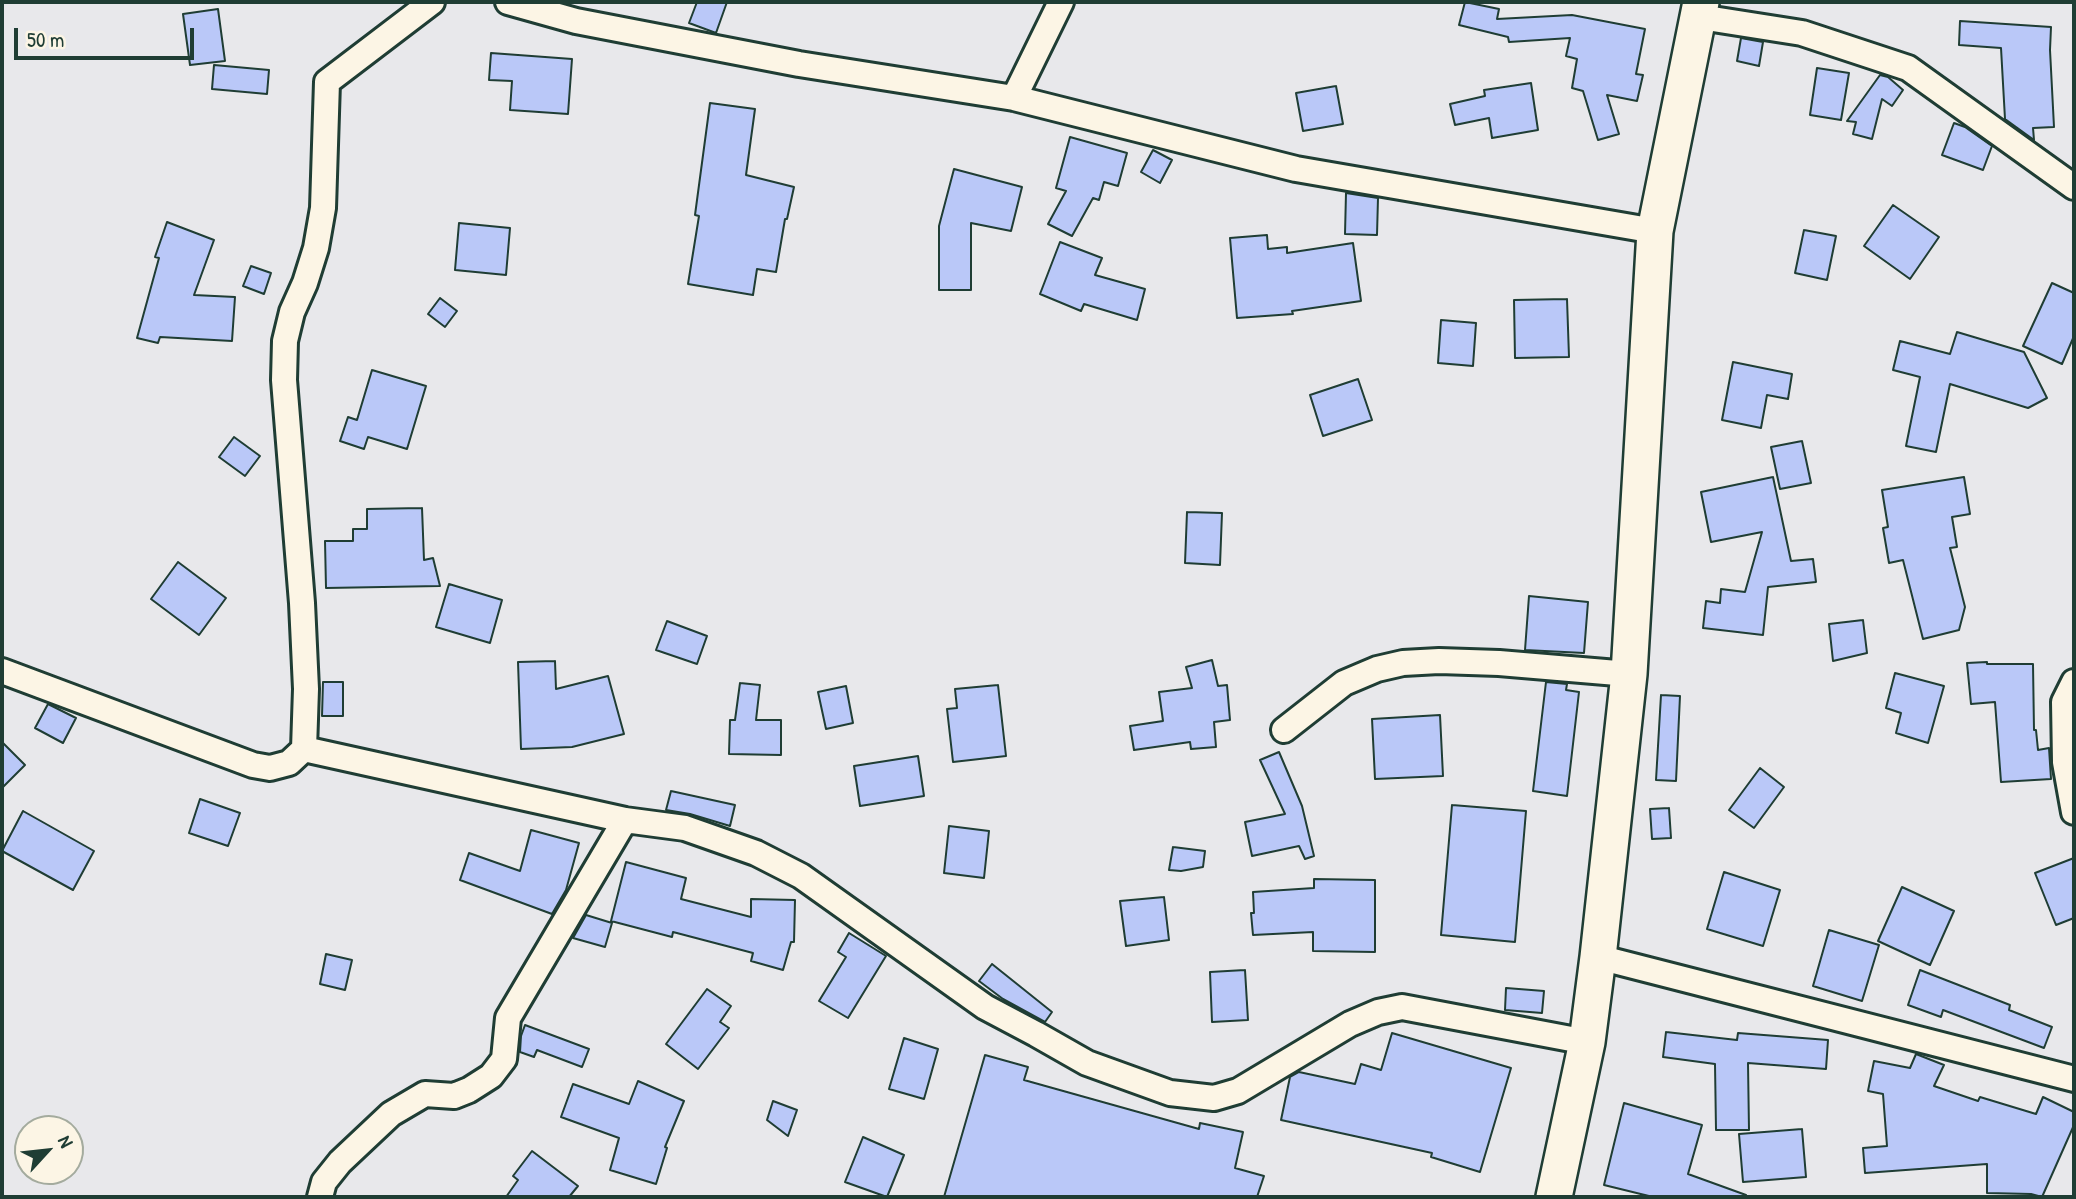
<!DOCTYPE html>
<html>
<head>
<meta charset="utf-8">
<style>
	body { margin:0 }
	#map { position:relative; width:2076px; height:1199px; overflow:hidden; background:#e8e8eb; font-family:"Patrick Hand",sans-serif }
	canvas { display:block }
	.frame { position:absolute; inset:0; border:4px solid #1f3d34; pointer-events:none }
	.north { position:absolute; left:14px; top:1115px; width:70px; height:70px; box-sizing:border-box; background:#fcf5e5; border:2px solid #a4ab9e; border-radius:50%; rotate:63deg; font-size:19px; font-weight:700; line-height:28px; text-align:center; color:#1f3d34 }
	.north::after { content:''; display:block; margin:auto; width:24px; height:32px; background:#1f3d34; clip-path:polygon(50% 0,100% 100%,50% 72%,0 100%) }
	.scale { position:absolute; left:14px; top:28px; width:180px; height:32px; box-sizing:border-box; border:4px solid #1f3d34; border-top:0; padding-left:9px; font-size:21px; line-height:24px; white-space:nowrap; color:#1f3d34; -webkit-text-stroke:5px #fcf5e5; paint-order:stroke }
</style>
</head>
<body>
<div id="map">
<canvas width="2076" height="1199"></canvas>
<div class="frame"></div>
<div class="north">N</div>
<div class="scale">50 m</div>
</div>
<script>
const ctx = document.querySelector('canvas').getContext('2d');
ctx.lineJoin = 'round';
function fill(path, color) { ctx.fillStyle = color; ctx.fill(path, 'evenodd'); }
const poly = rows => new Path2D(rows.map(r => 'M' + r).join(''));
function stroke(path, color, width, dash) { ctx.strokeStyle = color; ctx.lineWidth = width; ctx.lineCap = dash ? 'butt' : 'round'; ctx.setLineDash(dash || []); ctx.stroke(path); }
const building = poly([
	[697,2,727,2,716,33,689,23,697,2],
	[1465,2,1499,9,1497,19,1572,15,1645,29,1636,74,1643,75,1637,101,1607,95,1619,134,1598,140,1583,91,1572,88,1577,59,1566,56,1570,38,1509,42,1508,37,1459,25,1465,2],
	[218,9,225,61,190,65,183,14,218,9],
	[1960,21,2051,27,2050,50,2054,127,2033,128,2034,140,2005,119,2001,48,1959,45,1960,21],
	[1741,38,1763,42,1759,66,1737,61,1741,38],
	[491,53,572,59,568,114,510,110,512,81,489,80,491,53],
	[214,65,269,70,267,94,212,89,214,65],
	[1817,68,1849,73,1841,120,1810,115,1817,68],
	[1880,75,1888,77,1903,90,1892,106,1882,99,1872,139,1853,134,1856,122,1847,121,1880,75],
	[1531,83,1538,130,1492,138,1489,118,1455,125,1450,104,1485,96,1484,90,1531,83],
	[1336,86,1343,124,1303,131,1296,93,1336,86],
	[710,103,755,109,746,175,794,187,787,219,785,219,776,272,757,269,753,295,688,284,699,216,695,215,710,103],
	[1954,123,1965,127,1992,146,1983,170,1942,155,1954,123],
	[1070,137,1127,153,1118,186,1104,182,1099,200,1093,198,1072,236,1048,224,1066,191,1056,188,1070,137],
	[1153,150,1172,160,1160,183,1141,172,1153,150],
	[954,169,1022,187,1011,231,971,223,971,290,939,290,939,226,954,169],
	[1346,193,1378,198,1377,235,1345,234,1346,193],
	[1893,205,1939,237,1910,279,1864,246,1893,205],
	[167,222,214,240,194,295,235,297,232,341,160,337,158,343,137,338,159,258,155,257,167,222],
	[459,223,510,228,506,275,455,270,459,223],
	[1804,230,1836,236,1827,280,1795,273,1804,230],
	[1267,235,1268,249,1287,247,1287,253,1353,243,1361,301,1292,311,1293,314,1237,318,1230,238,1267,235],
	[1060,242,1102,258,1095,275,1145,289,1137,320,1084,304,1081,311,1040,294,1060,242],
	[251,266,271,273,264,294,243,286,251,266],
	[2052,283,2074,293,2074,336,2062,364,2023,346,2052,283],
	[440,298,457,311,445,327,428,314,440,298],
	[1567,299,1569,357,1515,358,1514,300,1567,299],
	[1441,320,1476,323,1473,366,1438,363,1441,320],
	[1957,332,2024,352,2047,398,2028,408,1950,384,1936,452,1906,446,1920,377,1893,370,1900,341,1950,354,1957,332],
	[1733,362,1792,374,1788,399,1767,395,1761,428,1722,420,1733,362],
	[372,370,426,386,407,449,368,437,364,449,340,441,348,417,357,420,372,370],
	[1358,379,1372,420,1323,436,1310,395,1358,379],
	[234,437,260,456,245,476,219,457,234,437],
	[1802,441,1811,483,1780,489,1771,447,1802,441],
	[1773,477,1791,561,1813,559,1816,582,1768,587,1763,635,1703,628,1706,601,1720,603,1721,589,1745,592,1762,532,1711,542,1701,492,1773,477],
	[1964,477,1970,514,1952,517,1957,547,1950,548,1965,607,1959,630,1923,639,1903,560,1889,563,1883,528,1888,527,1882,490,1964,477],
	[422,508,424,560,433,558,440,586,326,588,325,541,353,541,353,529,367,529,367,509,422,508],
	[1187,512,1222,513,1220,565,1185,563,1187,512],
	[178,562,226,598,199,635,151,599,178,562],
	[449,584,502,600,490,643,436,627,449,584],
	[1529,596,1588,602,1584,653,1525,650,1529,596],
	[1863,620,1867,653,1833,661,1829,624,1863,620],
	[667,621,707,636,697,664,656,650,667,621],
	[1212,660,1218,686,1227,685,1230,720,1214,722,1216,747,1191,749,1190,742,1134,750,1130,726,1163,721,1159,692,1192,688,1186,667,1212,660],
	[555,661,556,689,608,676,624,734,572,747,521,749,518,662,555,661],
	[1987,662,1987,664,2033,664,2034,730,2036,730,2038,750,2049,748,2051,779,2001,782,1995,702,1971,704,1967,663,1987,662],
	[1895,673,1944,686,1928,743,1896,733,1901,713,1886,708,1895,673],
	[323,682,343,682,343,716,322,716,323,682],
	[1546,682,1567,684,1566,690,1579,692,1567,796,1533,791,1546,682],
	[740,683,760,685,756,720,781,720,781,755,729,754,730,720,735,720,740,683],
	[998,685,1006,756,953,762,947,709,957,708,955,689,998,685],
	[846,686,853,723,826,729,818,692,846,686],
	[1661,695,1680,696,1676,781,1656,780,1661,695],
	[48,704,76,718,63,743,35,728,48,704],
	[1440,715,1443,776,1375,779,1372,719,1440,715],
	[2,742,25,765,2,788,2,742],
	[1279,752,1302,806,1314,856,1305,859,1299,846,1252,856,1245,822,1285,814,1260,760,1279,752],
	[918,756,924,796,860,806,854,766,918,756],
	[1760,768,1784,787,1754,828,1729,810,1760,768],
	[671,791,735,805,730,826,690,814,666,810,671,791],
	[200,799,240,813,228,846,189,833,200,799],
	[1452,805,1526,811,1515,942,1441,935,1452,805],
	[1669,808,1671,838,1652,839,1650,809,1669,808],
	[23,811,94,851,73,890,2,851,23,811],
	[949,826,989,831,984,878,944,873,949,826],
	[531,830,579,843,566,890,552,914,460,880,469,853,520,871,531,830],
	[1173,847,1205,851,1203,867,1181,871,1169,870,1173,847],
	[2074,858,2074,918,2056,925,2035,873,2074,858],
	[626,862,686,878,681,899,751,917,751,899,795,900,794,942,791,942,783,970,751,961,753,953,673,932,672,937,611,921,626,862],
	[1724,872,1780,890,1763,946,1707,929,1724,872],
	[1314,879,1375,880,1375,952,1313,951,1313,932,1253,935,1251,913,1254,913,1253,892,1314,888,1314,879],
	[1902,887,1954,911,1930,965,1878,941,1902,887],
	[1164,897,1169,940,1126,946,1120,901,1164,897],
	[586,915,612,923,605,947,573,938,586,915],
	[1829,930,1879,945,1862,1001,1813,986,1829,930],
	[849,933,886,956,848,1018,819,1001,846,957,838,952,849,933],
	[326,954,352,960,345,990,320,984,326,954],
	[992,964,1052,1012,1045,1022,1003,999,979,981,992,964],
	[1245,970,1248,1020,1212,1022,1210,972,1245,970],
	[1920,970,2010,1005,2009,1010,2052,1027,2044,1048,1943,1010,1941,1017,1908,1005,1920,970],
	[1506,988,1544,991,1542,1013,1505,1010,1506,988],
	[707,989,731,1006,720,1022,729,1028,698,1069,666,1044,707,989],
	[525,1025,589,1049,582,1067,537,1050,534,1057,520,1052,521,1036,525,1025],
	[1666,1032,1737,1040,1738,1033,1828,1040,1826,1069,1748,1063,1749,1130,1716,1130,1715,1064,1663,1057,1666,1032],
	[1392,1033,1511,1068,1480,1172,1431,1157,1432,1153,1281,1120,1290,1077,1299,1072,1355,1084,1361,1064,1381,1070,1392,1033],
	[904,1038,938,1049,924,1099,889,1089,904,1038],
	[1916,1054,1944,1065,1934,1086,1978,1101,1980,1097,2036,1114,2043,1097,2074,1112,2074,1125,2042,1197,2031,1194,1987,1193,1987,1164,1865,1173,1863,1148,1887,1146,1883,1094,1868,1091,1874,1061,1910,1068,1916,1054],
	[985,1055,1028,1067,1024,1080,1199,1129,1200,1123,1243,1132,1235,1168,1264,1176,1257,1197,944,1197,985,1055],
	[638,1081,684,1101,665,1147,667,1148,656,1184,610,1170,619,1138,561,1117,573,1084,629,1104,638,1081],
	[773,1101,797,1110,788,1136,767,1120,773,1101],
	[1624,1103,1702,1125,1688,1174,1746,1195,1746,1197,1653,1197,1604,1185,1624,1103],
	[1802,1129,1806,1177,1743,1182,1739,1134,1802,1129],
	[863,1137,904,1155,887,1197,845,1182,863,1137],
	[532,1151,578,1186,569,1197,506,1197,518,1180,513,1176,532,1151]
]);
fill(building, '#bac8f8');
stroke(building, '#1f3d34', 2);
const minor = poly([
	[508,2,576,21,799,64,1014,98,1296,169,1655,231],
	[1700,17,1802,33,1908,68,2074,187],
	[1014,98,1061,2],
	[2,671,253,765,270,768,289,763,304,749,625,820,685,828,756,853,801,876,985,1007,1036,1034,1087,1063,1170,1093,1214,1098,1238,1091,1350,1024,1378,1012,1402,1007,1587,1042],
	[2074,682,2064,702,2065,762,2074,812],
	[1284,730,1344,683,1377,669,1403,663,1439,661,1499,663,1629,674],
	[304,749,306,689,302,603,284,380,285,341,292,312,305,283,316,248,323,208,327,82,432,2],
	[1598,957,2074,1079],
	[320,1197,324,1182,340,1162,391,1114,425,1094,454,1096,469,1090,491,1076,504,1059,508,1018,625,820]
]);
const secondary = poly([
	[1554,1197,1587,1042,1598,957,1629,674,1655,231,1701,2]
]);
stroke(minor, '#1f3d34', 30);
stroke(secondary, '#1f3d34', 40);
stroke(minor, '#fcf5e5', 24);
stroke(secondary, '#fcf5e5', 35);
</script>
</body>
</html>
